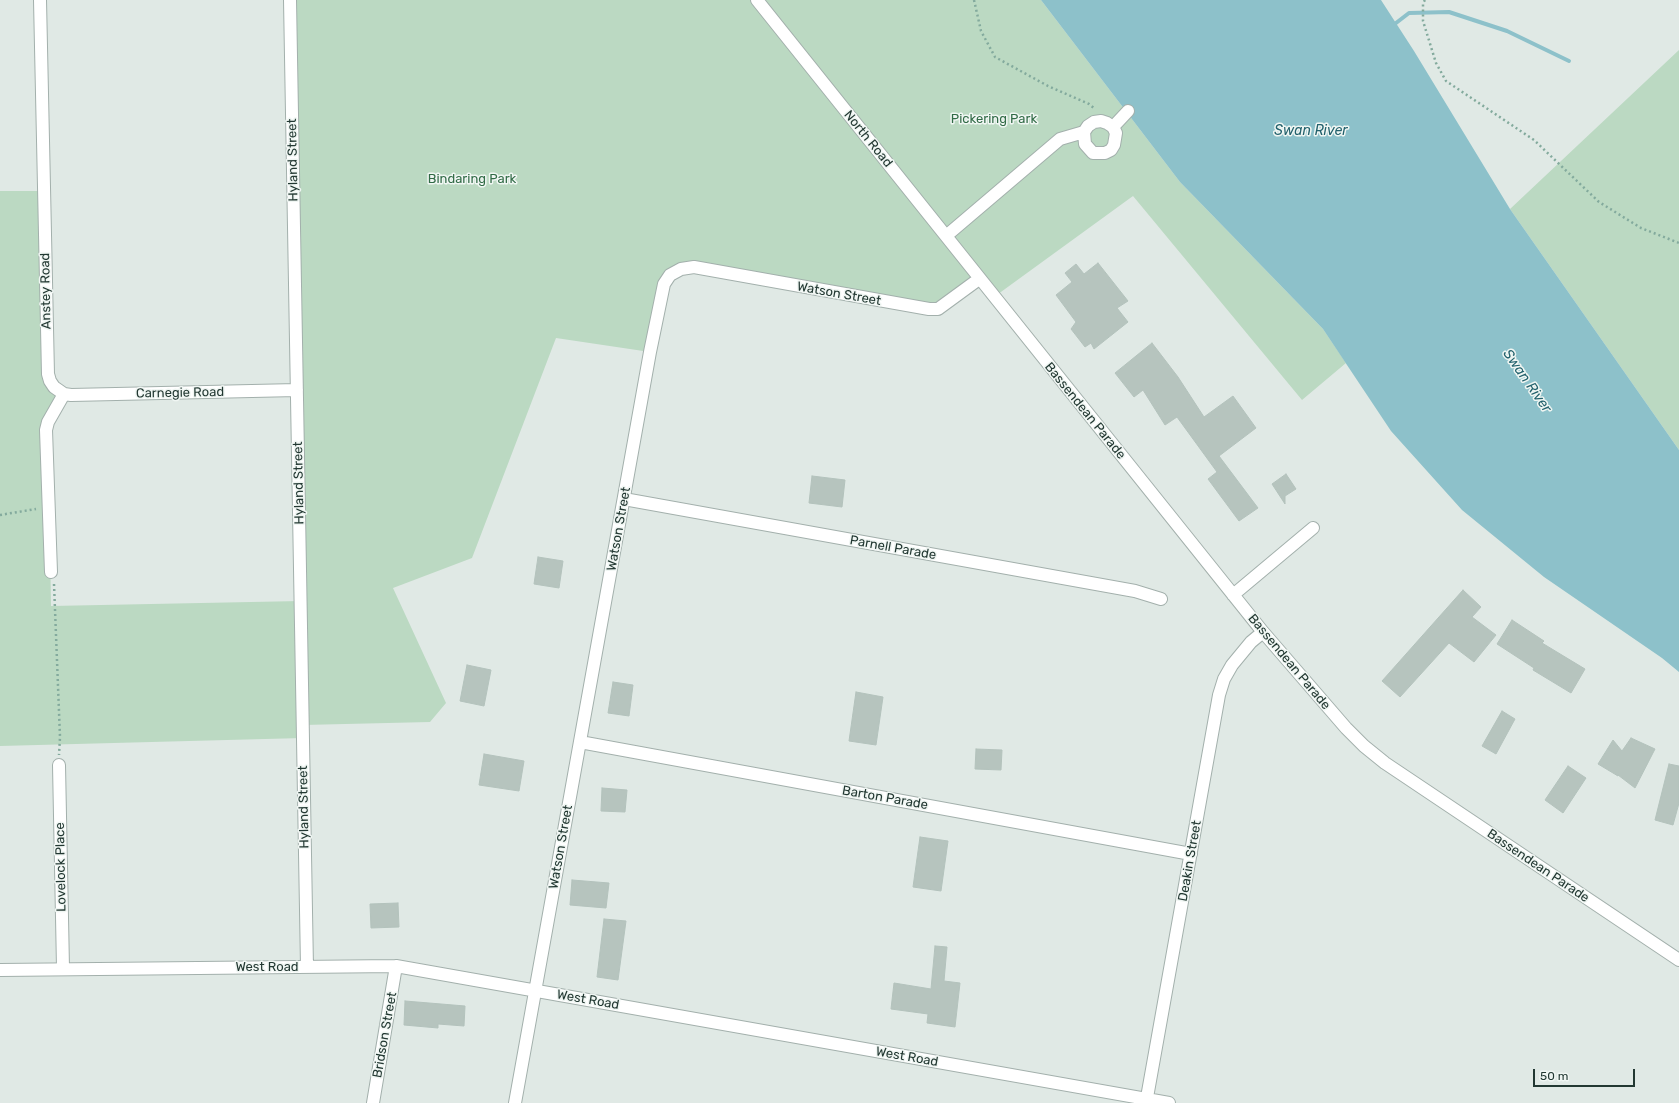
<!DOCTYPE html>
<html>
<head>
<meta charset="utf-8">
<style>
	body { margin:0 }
	#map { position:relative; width:1679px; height:1103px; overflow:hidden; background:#e0e9e5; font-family:Rubik,sans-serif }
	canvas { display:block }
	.scale { position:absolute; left:1533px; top:1069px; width:102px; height:18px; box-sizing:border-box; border:2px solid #223832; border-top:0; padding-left:5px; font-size:12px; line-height:14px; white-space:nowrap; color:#223832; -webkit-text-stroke:3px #f0f6f3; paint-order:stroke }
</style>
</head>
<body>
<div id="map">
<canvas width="1679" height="1103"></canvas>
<div class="scale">50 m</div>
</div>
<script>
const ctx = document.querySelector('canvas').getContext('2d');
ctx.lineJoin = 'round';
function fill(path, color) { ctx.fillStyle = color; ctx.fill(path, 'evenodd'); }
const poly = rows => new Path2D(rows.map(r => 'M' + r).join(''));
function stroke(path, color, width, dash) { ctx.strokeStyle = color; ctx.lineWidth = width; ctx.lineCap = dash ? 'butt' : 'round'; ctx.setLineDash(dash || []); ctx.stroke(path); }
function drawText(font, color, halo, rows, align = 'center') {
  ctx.font = font + ' Rubik,sans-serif'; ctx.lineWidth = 3; ctx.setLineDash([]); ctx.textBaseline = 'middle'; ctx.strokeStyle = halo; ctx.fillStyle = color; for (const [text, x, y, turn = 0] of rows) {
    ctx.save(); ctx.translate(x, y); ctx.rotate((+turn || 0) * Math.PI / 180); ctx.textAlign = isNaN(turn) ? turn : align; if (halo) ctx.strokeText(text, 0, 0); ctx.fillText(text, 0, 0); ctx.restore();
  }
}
fill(poly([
	[290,0,1041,0,1180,182,1323,329,1346,363,1302,400,1133,196,994,297,979,279,938,309,694,267,670,275,650,352,556,338,472,558,393,588,446,703,430,722,303,725,303,738,0,746,0,191,44,191,48,374,59,391,48,422,51,606,301,601],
	[1679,50,1679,450,1510,209]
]), '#bbd9c2');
fill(poly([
	[1041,0,1381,0,1414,51,1510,209,1679,450,1679,672,1662,658,1544,577,1462,510,1391,431,1323,329,1180,182]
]), '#8dc1ca');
stroke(poly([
	[1396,23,1409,13,1449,12,1507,31,1569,61]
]), '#8dc1ca', 4);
const building = poly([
	[1098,263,1128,301,1117,308,1128,322,1094,349,1091,343,1085,347,1071,329,1076,322,1056,295,1072,282,1065,273,1076,264,1084,274,1098,263],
	[1152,343,1178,377,1204,417,1233,396,1256,428,1219,456,1258,508,1239,521,1208,479,1217,472,1177,417,1165,425,1143,390,1134,397,1115,373,1152,343],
	[1286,474,1296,489,1285,496,1285,504,1272,484,1286,474],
	[812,476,845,480,842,507,809,503,812,476],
	[538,557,563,561,559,588,534,584,538,557],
	[1463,590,1481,607,1472,617,1496,635,1474,662,1449,643,1400,697,1382,681,1463,590],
	[1512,620,1544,641,1542,643,1585,669,1571,693,1533,670,1534,668,1497,644,1512,620],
	[467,665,491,670,484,706,460,701,467,665],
	[613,682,633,685,629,716,608,713,613,682],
	[856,692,883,697,876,745,849,741,856,692],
	[1502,711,1515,719,1496,754,1482,746,1502,711],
	[1631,738,1655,749,1635,788,1618,775,1618,776,1598,764,1613,740,1622,751,1631,738],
	[976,749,1002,750,1001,770,975,769,976,749],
	[484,754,524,761,519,791,479,785,484,754],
	[1669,764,1679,766,1679,803,1673,825,1655,820,1669,764],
	[1568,766,1586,778,1563,813,1545,800,1568,766],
	[602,788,627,790,625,812,601,811,602,788],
	[920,837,948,841,941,891,913,887,920,837],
	[572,880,609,883,606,908,570,905,572,880],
	[398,903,399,927,371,928,370,904,398,903],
	[604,919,626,921,618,980,597,977,604,919],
	[935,946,947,947,944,981,960,983,955,1027,927,1023,928,1014,891,1009,894,983,931,989,935,946],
	[405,1001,465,1006,464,1026,438,1024,438,1028,404,1025,405,1001]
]);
fill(building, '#b6c4be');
stroke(building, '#b3c2bc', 1);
const minor = poly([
	[40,0,48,374,50,381,54,387,64,394,71,395,297,390],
	[290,0,307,967],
	[757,0,1263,632,1346,728,1364,746,1385,763,1679,960],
	[1113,127,1128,111],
	[946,236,1060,139,1084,132,1088,126,1094,122,1101,121,1107,123,1113,127,1116,133,1114,145,1111,150,1105,153,1093,153,1085,144,1084,132],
	[624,499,1135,591,1161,599],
	[51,572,46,430,48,422,64,394],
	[1233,595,1313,528],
	[580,742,1191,854],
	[59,765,63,968],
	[0,970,396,966,1169,1103],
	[373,1103,396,966],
	[515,1103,650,352,664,284,670,275,681,269,694,267,929,309,938,309,979,279],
	[1146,1103,1219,695,1224,679,1232,665,1251,642,1263,632]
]);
stroke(minor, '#a3b0ac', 14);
stroke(poly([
	[974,0,981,31,995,57,1048,86,1089,104,1095,109],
	[1425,0,1423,3,1423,21,1436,63,1446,81,1534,140,1599,202,1641,228,1679,243],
	[0,515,36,509],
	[54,584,60,737,59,755]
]), '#83aa9d', 2.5, [2, 3]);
stroke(minor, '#fff', 12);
drawText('13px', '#316b46', '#f0f6f3', [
	["Pickering Park",994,119],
	["Bindaring Park",472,179]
]);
drawText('13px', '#223832', '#f0f6f3', [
	["North Road",868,139,51],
	["Hyland Street",293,160,-91],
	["Anstey Road",46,291,-91],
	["Watson Street",839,294,10],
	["Carnegie Road",180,393,-1],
	["Bassendean Parade",1085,411,51],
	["Hyland Street",299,483,-91],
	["Watson Street",619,529,-80],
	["Parnell Parade",893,548,10],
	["Bassendean Parade",1289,662,50],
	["Barton Parade",885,798,10],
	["Hyland Street",304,807,-91],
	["Watson Street",561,847,-80],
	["Deakin Street",1190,861,-80],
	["Bassendean Parade",1538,866,34],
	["Lovelock Place",61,867,-91],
	["West Road",267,967],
	["West Road",588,1000,10],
	["Bridson Street",385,1035,-80],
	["West Road",907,1057,10]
]);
drawText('italic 14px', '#23626d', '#f0f6f3', [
	["Swan River",1311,131],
	["Swan River",1527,381,55]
]);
</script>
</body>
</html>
